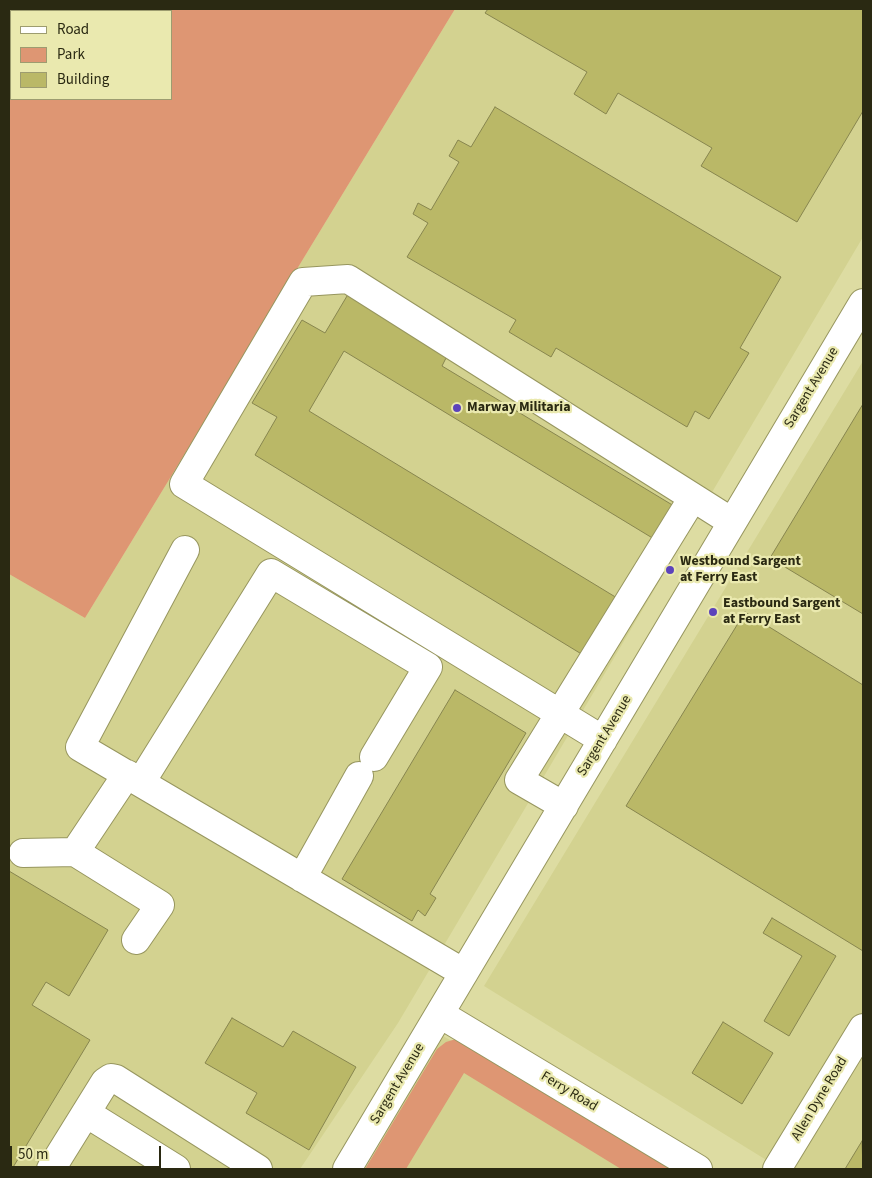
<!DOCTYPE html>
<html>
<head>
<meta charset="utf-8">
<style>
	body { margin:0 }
	#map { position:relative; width:872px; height:1178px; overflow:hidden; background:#dddca2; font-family:"Source Sans 3",sans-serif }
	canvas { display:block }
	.frame { position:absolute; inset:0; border:10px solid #2a2912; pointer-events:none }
	.legend { position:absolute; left:10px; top:10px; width:162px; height:90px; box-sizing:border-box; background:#eae9af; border:1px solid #9d9c70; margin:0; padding:6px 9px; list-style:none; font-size:15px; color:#2a2912 }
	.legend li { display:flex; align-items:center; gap:10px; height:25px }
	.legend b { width:25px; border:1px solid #9d9c70 }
	.scale { position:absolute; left:10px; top:1146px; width:151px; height:22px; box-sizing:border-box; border:2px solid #2a2912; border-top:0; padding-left:6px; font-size:15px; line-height:18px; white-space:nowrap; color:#2a2912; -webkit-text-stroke:4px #eae9af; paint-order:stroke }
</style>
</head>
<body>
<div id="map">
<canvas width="872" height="1178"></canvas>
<div class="frame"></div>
<ul class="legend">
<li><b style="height:6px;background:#fff"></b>Road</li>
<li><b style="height:14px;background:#de9673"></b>Park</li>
<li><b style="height:14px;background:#bab867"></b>Building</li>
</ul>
<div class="scale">50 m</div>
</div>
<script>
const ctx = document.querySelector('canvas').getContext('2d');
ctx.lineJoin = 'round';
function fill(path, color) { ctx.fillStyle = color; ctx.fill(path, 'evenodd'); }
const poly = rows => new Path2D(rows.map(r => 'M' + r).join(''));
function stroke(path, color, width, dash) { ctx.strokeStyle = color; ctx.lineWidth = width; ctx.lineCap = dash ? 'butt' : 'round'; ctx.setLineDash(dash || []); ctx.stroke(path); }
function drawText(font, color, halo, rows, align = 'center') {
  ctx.font = font + ' "Source Sans 3",sans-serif'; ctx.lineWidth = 4.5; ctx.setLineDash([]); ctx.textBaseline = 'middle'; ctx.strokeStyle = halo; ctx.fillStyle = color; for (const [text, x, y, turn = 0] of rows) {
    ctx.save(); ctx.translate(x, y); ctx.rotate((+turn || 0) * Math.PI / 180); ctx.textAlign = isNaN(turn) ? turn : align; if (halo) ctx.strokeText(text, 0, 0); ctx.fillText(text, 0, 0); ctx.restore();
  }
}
fill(poly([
	[455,9,863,9,863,237,398,1023,300,1169,9,1169,9,574,85,618],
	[863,361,863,1169,781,1169,484,986],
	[443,1036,675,1169,365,1169]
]), '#d3d290');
fill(poly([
	[9,9,455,9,85,618,9,574],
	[11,11,171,11,171,99,11,99],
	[456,1039,676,1169,621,1169,464,1073,406,1169,365,1169,437,1049,446,1042]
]), '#de9673');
const building = poly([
	[488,9,863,9,863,111,797,222,701,166,712,148,618,93,606,114,574,94,587,72,485,13,488,9],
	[495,107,781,277,740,348,749,353,709,419,695,411,687,427,556,348,551,357,509,332,516,320,407,257,428,223,413,214,418,203,431,210,459,162,449,156,458,140,471,147,495,107],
	[350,291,449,352,442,366,679,509,659,542,344,351,309,411,622,601,588,658,255,455,277,417,252,403,302,320,325,333,350,291],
	[863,404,863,614,770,558,863,404],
	[745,612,863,685,863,951,626,806,745,612],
	[455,690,526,733,430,894,436,898,425,916,418,910,412,921,342,879,455,690],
	[9,871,108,930,69,996,46,982,32,1005,90,1040,12,1169,9,1167,9,871],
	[772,918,836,956,789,1036,764,1021,802,956,763,933,772,918],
	[232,1018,283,1047,293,1031,356,1067,309,1150,246,1113,257,1093,205,1063,232,1018],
	[723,1022,773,1053,742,1104,692,1073,723,1022],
	[862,1141,863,1169,845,1169,862,1141]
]);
fill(building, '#bab867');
stroke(building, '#88864f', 1);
const minor = poly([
	[185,550,80,747,464,973],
	[603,740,184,484,303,282,348,279,732,522],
	[141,782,271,573,428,667,374,757],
	[564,806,519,780,692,499],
	[75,852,127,774],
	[23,853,75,852,160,905,136,940],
	[302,878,359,776],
	[440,1014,698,1169],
	[86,1113,176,1169],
	[51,1169,105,1082,111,1078,116,1079,258,1169],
	[347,1169,863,303],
	[777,1169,863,1028]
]);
stroke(minor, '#97965f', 30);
stroke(minor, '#fff', 28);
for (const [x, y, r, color] of [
	[457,408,5,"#5c43bb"],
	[670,570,5,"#5c43bb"],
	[713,612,5,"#5c43bb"]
]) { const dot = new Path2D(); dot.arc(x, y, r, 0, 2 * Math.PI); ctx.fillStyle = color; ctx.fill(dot); stroke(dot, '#eae9af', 2); }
drawText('14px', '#2a2912', '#eae9af', [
	["Sargent Avenue",812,388,-59],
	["Sargent Avenue",605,736,-59],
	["Sargent Avenue",398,1084,-59],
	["Ferry Road",569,1092,31],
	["Allen Dyne Road",820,1099,-59]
]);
drawText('bold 14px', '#2a2912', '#eae9af', [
	["Marway Militaria",467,408],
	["Westbound Sargent",680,562],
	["at Ferry East",680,578],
	["Eastbound Sargent",723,604],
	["at Ferry East",723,620]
], 'left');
</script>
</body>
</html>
